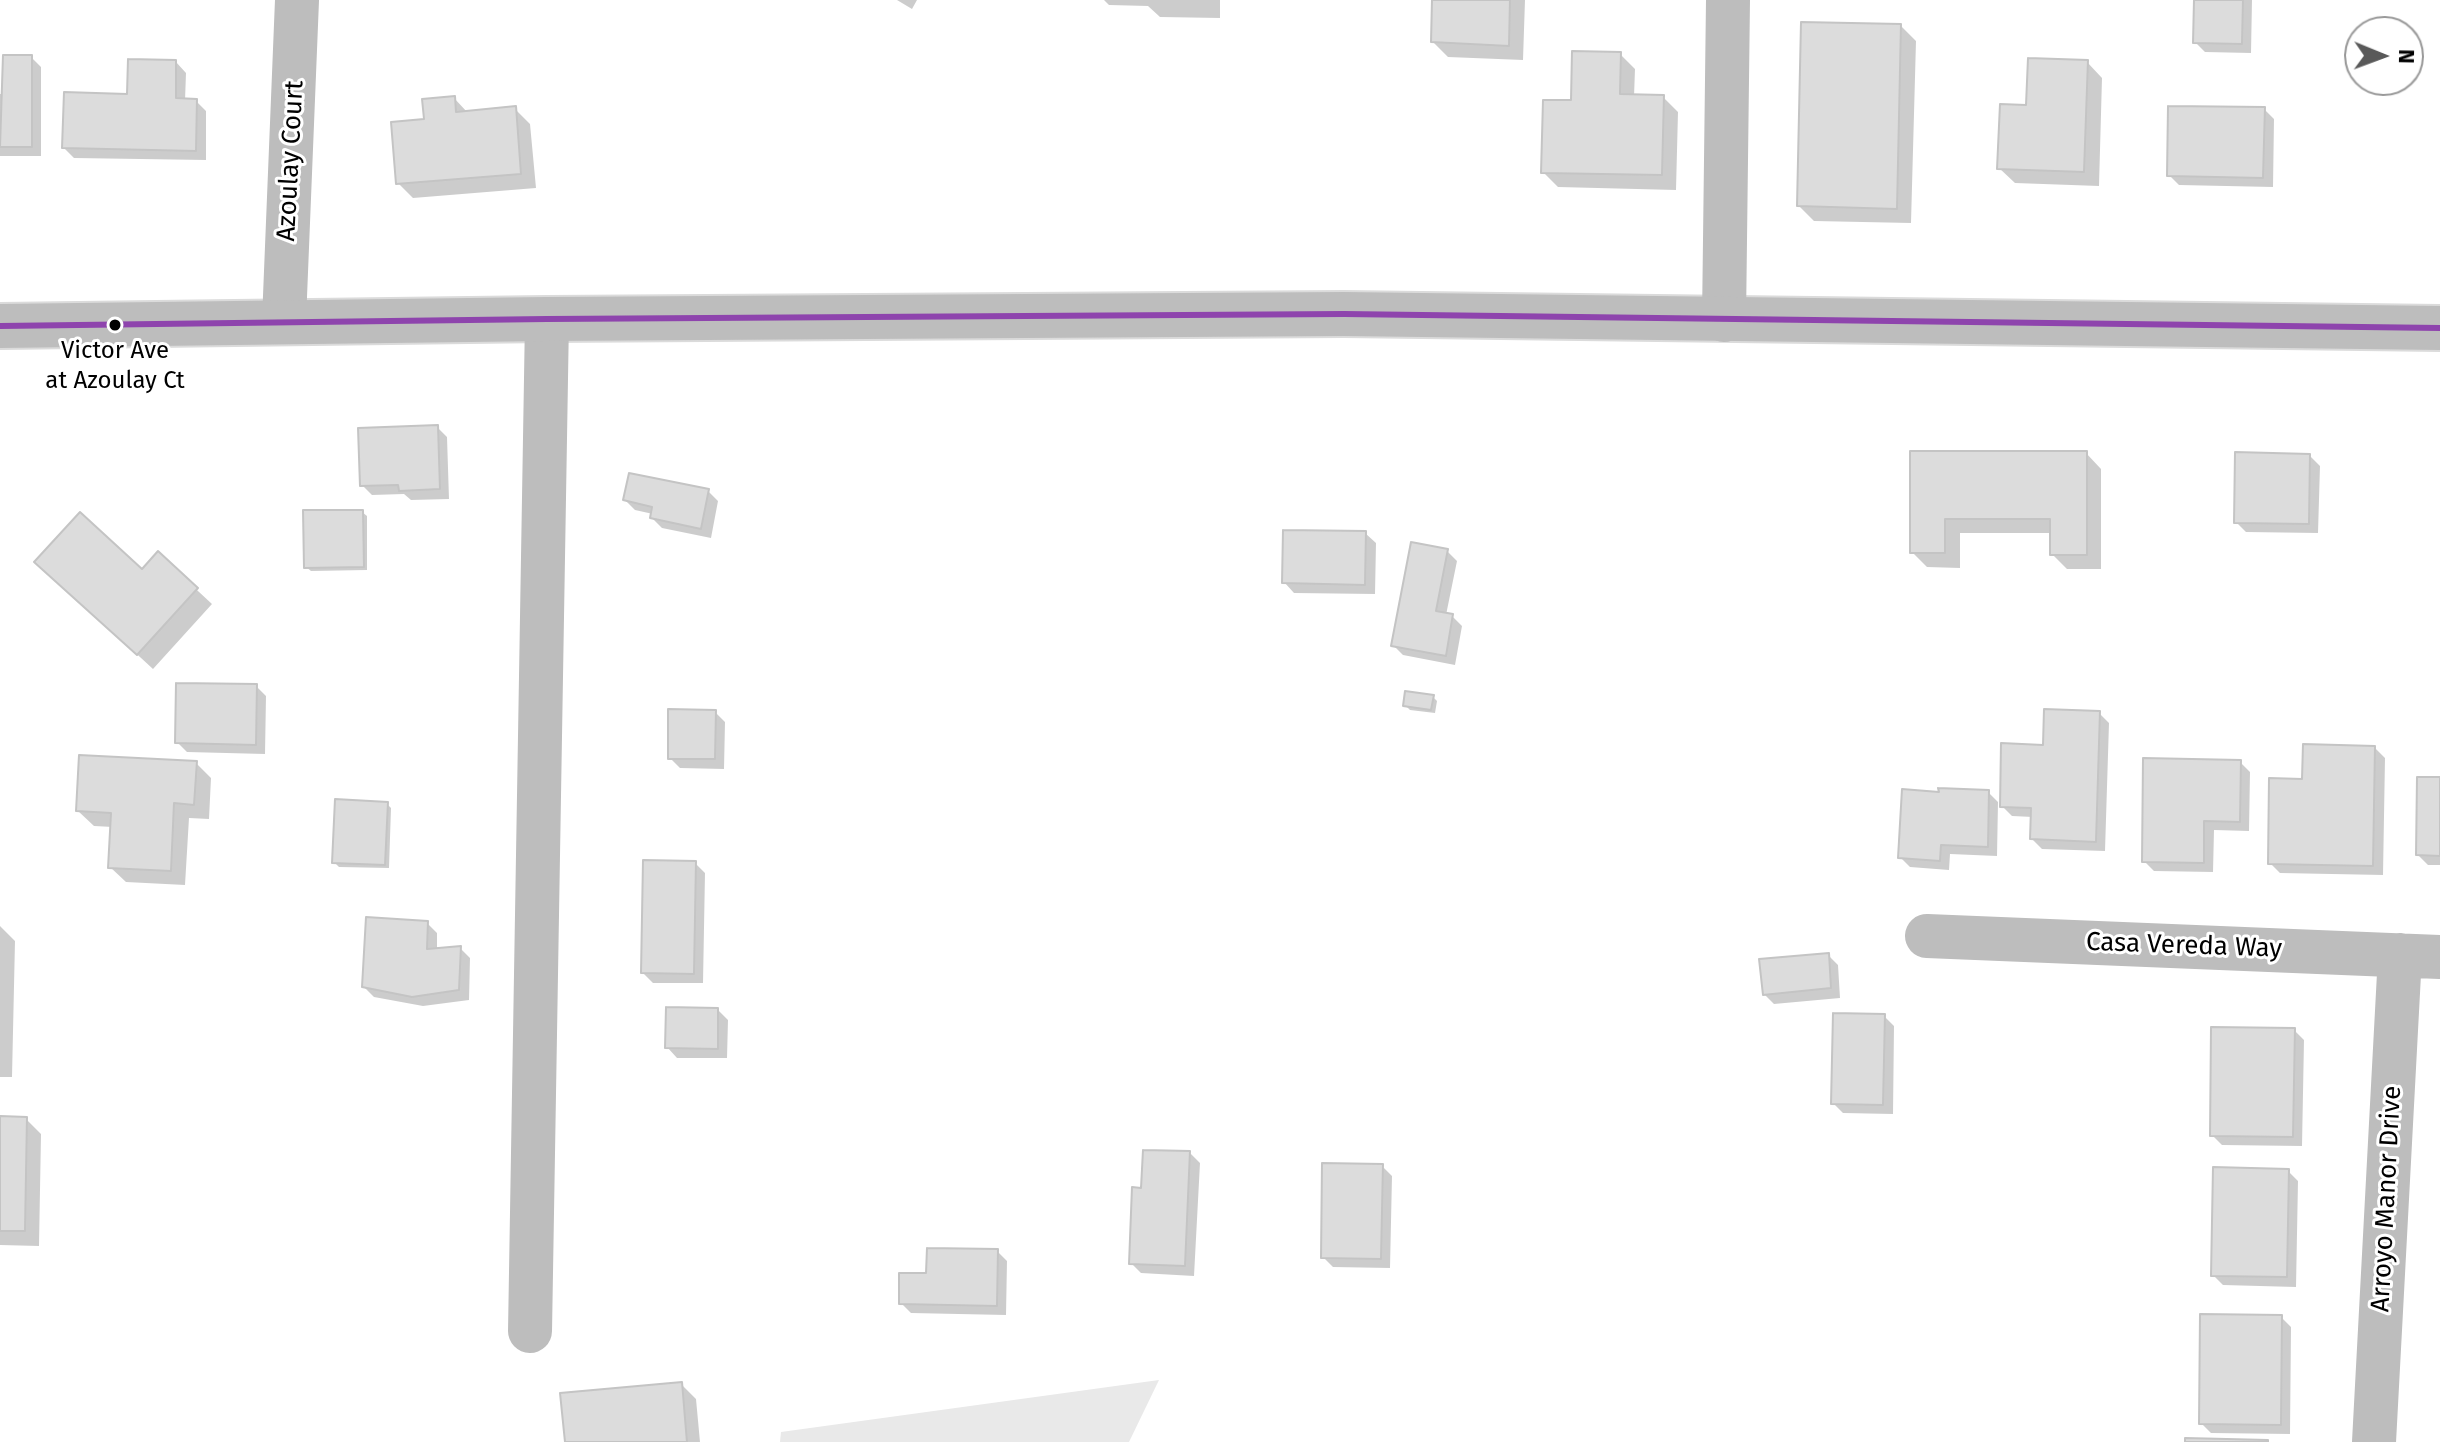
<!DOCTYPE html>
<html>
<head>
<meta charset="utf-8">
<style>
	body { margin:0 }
	#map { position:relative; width:2440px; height:1442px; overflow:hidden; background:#fff; font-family:"Fira Sans",sans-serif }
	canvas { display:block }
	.north { position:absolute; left:2344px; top:16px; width:80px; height:80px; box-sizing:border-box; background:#fff; border:2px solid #999; border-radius:50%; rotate:91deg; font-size:22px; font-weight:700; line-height:32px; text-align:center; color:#000 }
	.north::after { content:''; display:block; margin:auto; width:28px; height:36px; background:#595959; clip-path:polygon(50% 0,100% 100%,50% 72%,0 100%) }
</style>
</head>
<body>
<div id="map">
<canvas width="2440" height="1442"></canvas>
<div class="north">N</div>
</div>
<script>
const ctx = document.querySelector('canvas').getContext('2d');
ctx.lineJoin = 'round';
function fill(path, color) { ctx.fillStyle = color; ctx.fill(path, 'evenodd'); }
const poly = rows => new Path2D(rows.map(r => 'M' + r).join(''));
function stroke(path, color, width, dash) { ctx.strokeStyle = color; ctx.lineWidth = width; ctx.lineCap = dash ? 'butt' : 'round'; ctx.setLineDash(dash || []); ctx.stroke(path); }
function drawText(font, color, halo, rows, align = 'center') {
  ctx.font = font + ' "Fira Sans",sans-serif'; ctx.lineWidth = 6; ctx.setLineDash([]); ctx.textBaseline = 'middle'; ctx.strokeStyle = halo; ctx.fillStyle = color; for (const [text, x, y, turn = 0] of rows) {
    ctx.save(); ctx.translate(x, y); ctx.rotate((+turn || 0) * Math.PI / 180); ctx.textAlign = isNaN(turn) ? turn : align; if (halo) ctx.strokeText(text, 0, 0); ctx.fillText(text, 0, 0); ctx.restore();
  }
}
fill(poly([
	[1159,1380,1129,1442,780,1442,781,1432]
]), '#e9e9e9');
fill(poly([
	[897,0,917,0,912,9],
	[1104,0,1220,0,1220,18,1160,17,1148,6,1109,5],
	[1434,0,1525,0,1523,60,1448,57,1433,42],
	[2196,0,2252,0,2251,53,2205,52,2195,42],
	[1901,26,1916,41,1911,223,1814,221,1799,206],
	[1620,54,1635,69,1634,97,1663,97,1678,112,1676,190,1558,187,1543,172,1573,102],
	[31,57,41,67,41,156,0,156,0,94,4,94],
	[176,62,186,73,185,101,196,101,206,111,206,160,74,158,64,148,129,96],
	[2087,62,2102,78,2099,186,2015,183,1999,168,2028,107],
	[454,98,468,113,515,109,530,124,536,188,413,198,398,183,426,121],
	[2264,109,2274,119,2273,187,2179,185,2169,175],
	[437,427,447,437,449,499,411,500,404,494,372,495,362,485],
	[1912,453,2086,453,2101,469,2101,569,2067,569,2052,554,2052,533,1960,533,1960,568,1927,567,1912,552],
	[2310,456,2320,466,2318,533,2246,532,2236,522],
	[708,491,718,501,711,538,662,528,652,518,653,514,635,510,625,500],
	[362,512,367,516,367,570,311,571,306,567],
	[1365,533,1376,543,1375,594,1294,593,1284,582],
	[1447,551,1457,561,1446,615,1452,616,1462,626,1455,665,1403,655,1393,645],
	[158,554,212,604,153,669,52,576,142,572],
	[256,686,266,696,265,754,187,752,177,742],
	[1433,697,1437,701,1435,713,1410,710,1405,705],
	[715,712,725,722,724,769,680,768,670,758],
	[2099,713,2109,723,2105,851,2042,849,2032,839,2033,817,2012,816,2002,806,2044,747],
	[2375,748,2385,758,2383,875,2280,873,2270,863],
	[2240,762,2250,772,2249,831,2214,830,2213,872,2154,871,2144,861],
	[196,763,211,778,209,819,189,818,185,885,126,882,110,867,113,827,94,826,78,811],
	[2440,779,2440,865,2428,865,2418,855],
	[1988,792,1998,802,1997,856,1950,854,1949,870,1910,867,1900,857,1941,794],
	[387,804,391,808,389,868,339,867,334,862],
	[695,863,705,873,703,983,653,983,643,973],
	[427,923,437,933,437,950,460,948,470,958,469,1000,423,1006,374,997,364,987],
	[0,926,15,941,12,1077,0,1077],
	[1828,955,1838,965,1840,998,1774,1004,1764,994],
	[718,1010,728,1020,727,1058,677,1058,667,1047],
	[1884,1016,1894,1026,1893,1114,1843,1113,1833,1103],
	[2294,1030,2304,1040,2302,1146,2222,1145,2212,1135],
	[0,1118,26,1119,41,1134,39,1246,0,1245],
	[1190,1153,1200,1163,1194,1276,1141,1273,1131,1263],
	[1382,1166,1392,1176,1390,1268,1333,1267,1323,1257],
	[2288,1171,2298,1181,2296,1287,2223,1285,2213,1275],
	[997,1251,1007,1261,1006,1315,911,1313,901,1303],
	[2281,1317,2291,1327,2290,1434,2211,1433,2201,1423],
	[681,1384,696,1399,700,1442,567,1442]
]), '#0003');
const building = poly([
	[1432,0,1510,0,1509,46,1431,42,1432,0],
	[2194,0,2243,0,2242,44,2193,43,2194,0],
	[1801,22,1901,24,1897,209,1797,206,1801,22],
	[1572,51,1621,52,1620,94,1664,95,1662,175,1541,173,1543,100,1571,100,1572,51],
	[3,55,32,55,32,147,0,147,3,55],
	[2028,58,2088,60,2084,172,1997,169,2000,104,2026,105,2028,58],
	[128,59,176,60,176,98,197,99,196,151,62,148,64,92,127,94,128,59],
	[455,96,456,112,516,106,521,174,396,184,391,122,424,119,422,99,455,96],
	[2168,106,2265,107,2263,178,2167,176,2168,106],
	[438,425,440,489,399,491,398,485,360,486,358,428,438,425],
	[1910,451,2087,451,2087,555,2050,555,2050,519,1945,519,1945,553,1910,553,1910,451],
	[2235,452,2310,454,2309,524,2234,523,2235,452],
	[629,473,709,489,701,529,650,518,652,507,623,500,629,473],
	[303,510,363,510,364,567,304,568,303,510],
	[80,512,142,569,158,551,198,588,137,655,34,562,80,512],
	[1283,530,1366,531,1365,585,1282,583,1283,530],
	[1411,542,1448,549,1436,611,1453,614,1446,656,1391,646,1411,542],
	[176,683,257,684,256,745,175,743,176,683],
	[1405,691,1434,695,1431,710,1403,706,1405,691],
	[668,709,716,710,715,759,668,759,668,709],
	[2044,709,2100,711,2096,842,2030,839,2031,808,2000,807,2001,743,2043,745,2044,709],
	[2303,744,2375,746,2373,866,2268,864,2269,778,2302,779,2303,744],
	[79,755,197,761,194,805,174,803,171,871,108,868,111,813,76,811,79,755],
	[2143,758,2241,760,2240,822,2204,821,2204,863,2142,862,2143,758],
	[2417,777,2440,777,2440,856,2416,855,2417,777],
	[1938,788,1989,790,1988,847,1941,845,1940,861,1898,858,1902,789,1939,792,1938,788],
	[335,799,388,802,385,865,332,863,335,799],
	[643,860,696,861,694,974,641,973,643,860],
	[366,917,428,921,427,949,461,946,459,990,412,997,362,987,366,917],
	[1829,953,1831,988,1763,995,1759,959,1829,953],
	[666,1007,718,1008,718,1049,665,1048,666,1007],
	[1833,1013,1885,1014,1883,1105,1831,1104,1833,1013],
	[2211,1027,2295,1028,2293,1137,2210,1136,2211,1027],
	[0,1116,27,1117,25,1231,0,1231,0,1116],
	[1143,1150,1190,1151,1185,1266,1129,1264,1132,1187,1141,1188,1143,1150],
	[1322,1163,1383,1164,1381,1259,1321,1258,1322,1163],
	[2213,1167,2289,1169,2287,1277,2211,1276,2213,1167],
	[927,1248,998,1249,997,1306,899,1304,899,1273,926,1273,927,1248],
	[2200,1314,2282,1315,2281,1425,2199,1424,2200,1314],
	[682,1382,687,1442,565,1442,560,1393,682,1382],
	[2185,1438,2268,1440,2268,1442,2185,1442,2185,1438]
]);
fill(building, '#dcdcdc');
stroke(building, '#c4c4c4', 2);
const major = poly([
	[0,326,547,319,1344,314,2440,328]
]);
stroke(major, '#dbdbdb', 48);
stroke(poly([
	[1724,320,1728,0],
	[284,321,297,0],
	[1927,936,2440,957],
	[530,1331,547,319],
	[2374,1442,2400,955]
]), '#bdbdbd', 44);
stroke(major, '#bdbdbd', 44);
stroke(poly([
	[0,326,547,319,1344,314,2440,328]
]), '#8e44ad', 6);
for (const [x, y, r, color] of [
	[115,325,7,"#000"]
]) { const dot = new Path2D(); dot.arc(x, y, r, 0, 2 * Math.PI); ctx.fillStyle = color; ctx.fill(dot); stroke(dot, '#fff', 3); }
drawText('24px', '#000', '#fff', [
	["Victor Ave",115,351],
	["at Azoulay Ct",115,381]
]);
drawText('26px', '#000', '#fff', [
	["Azoulay Court",291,161,-87],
	["Casa Vereda Way",2184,946,2],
	["Arroyo Manor Drive",2387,1199,-87]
]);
</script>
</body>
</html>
